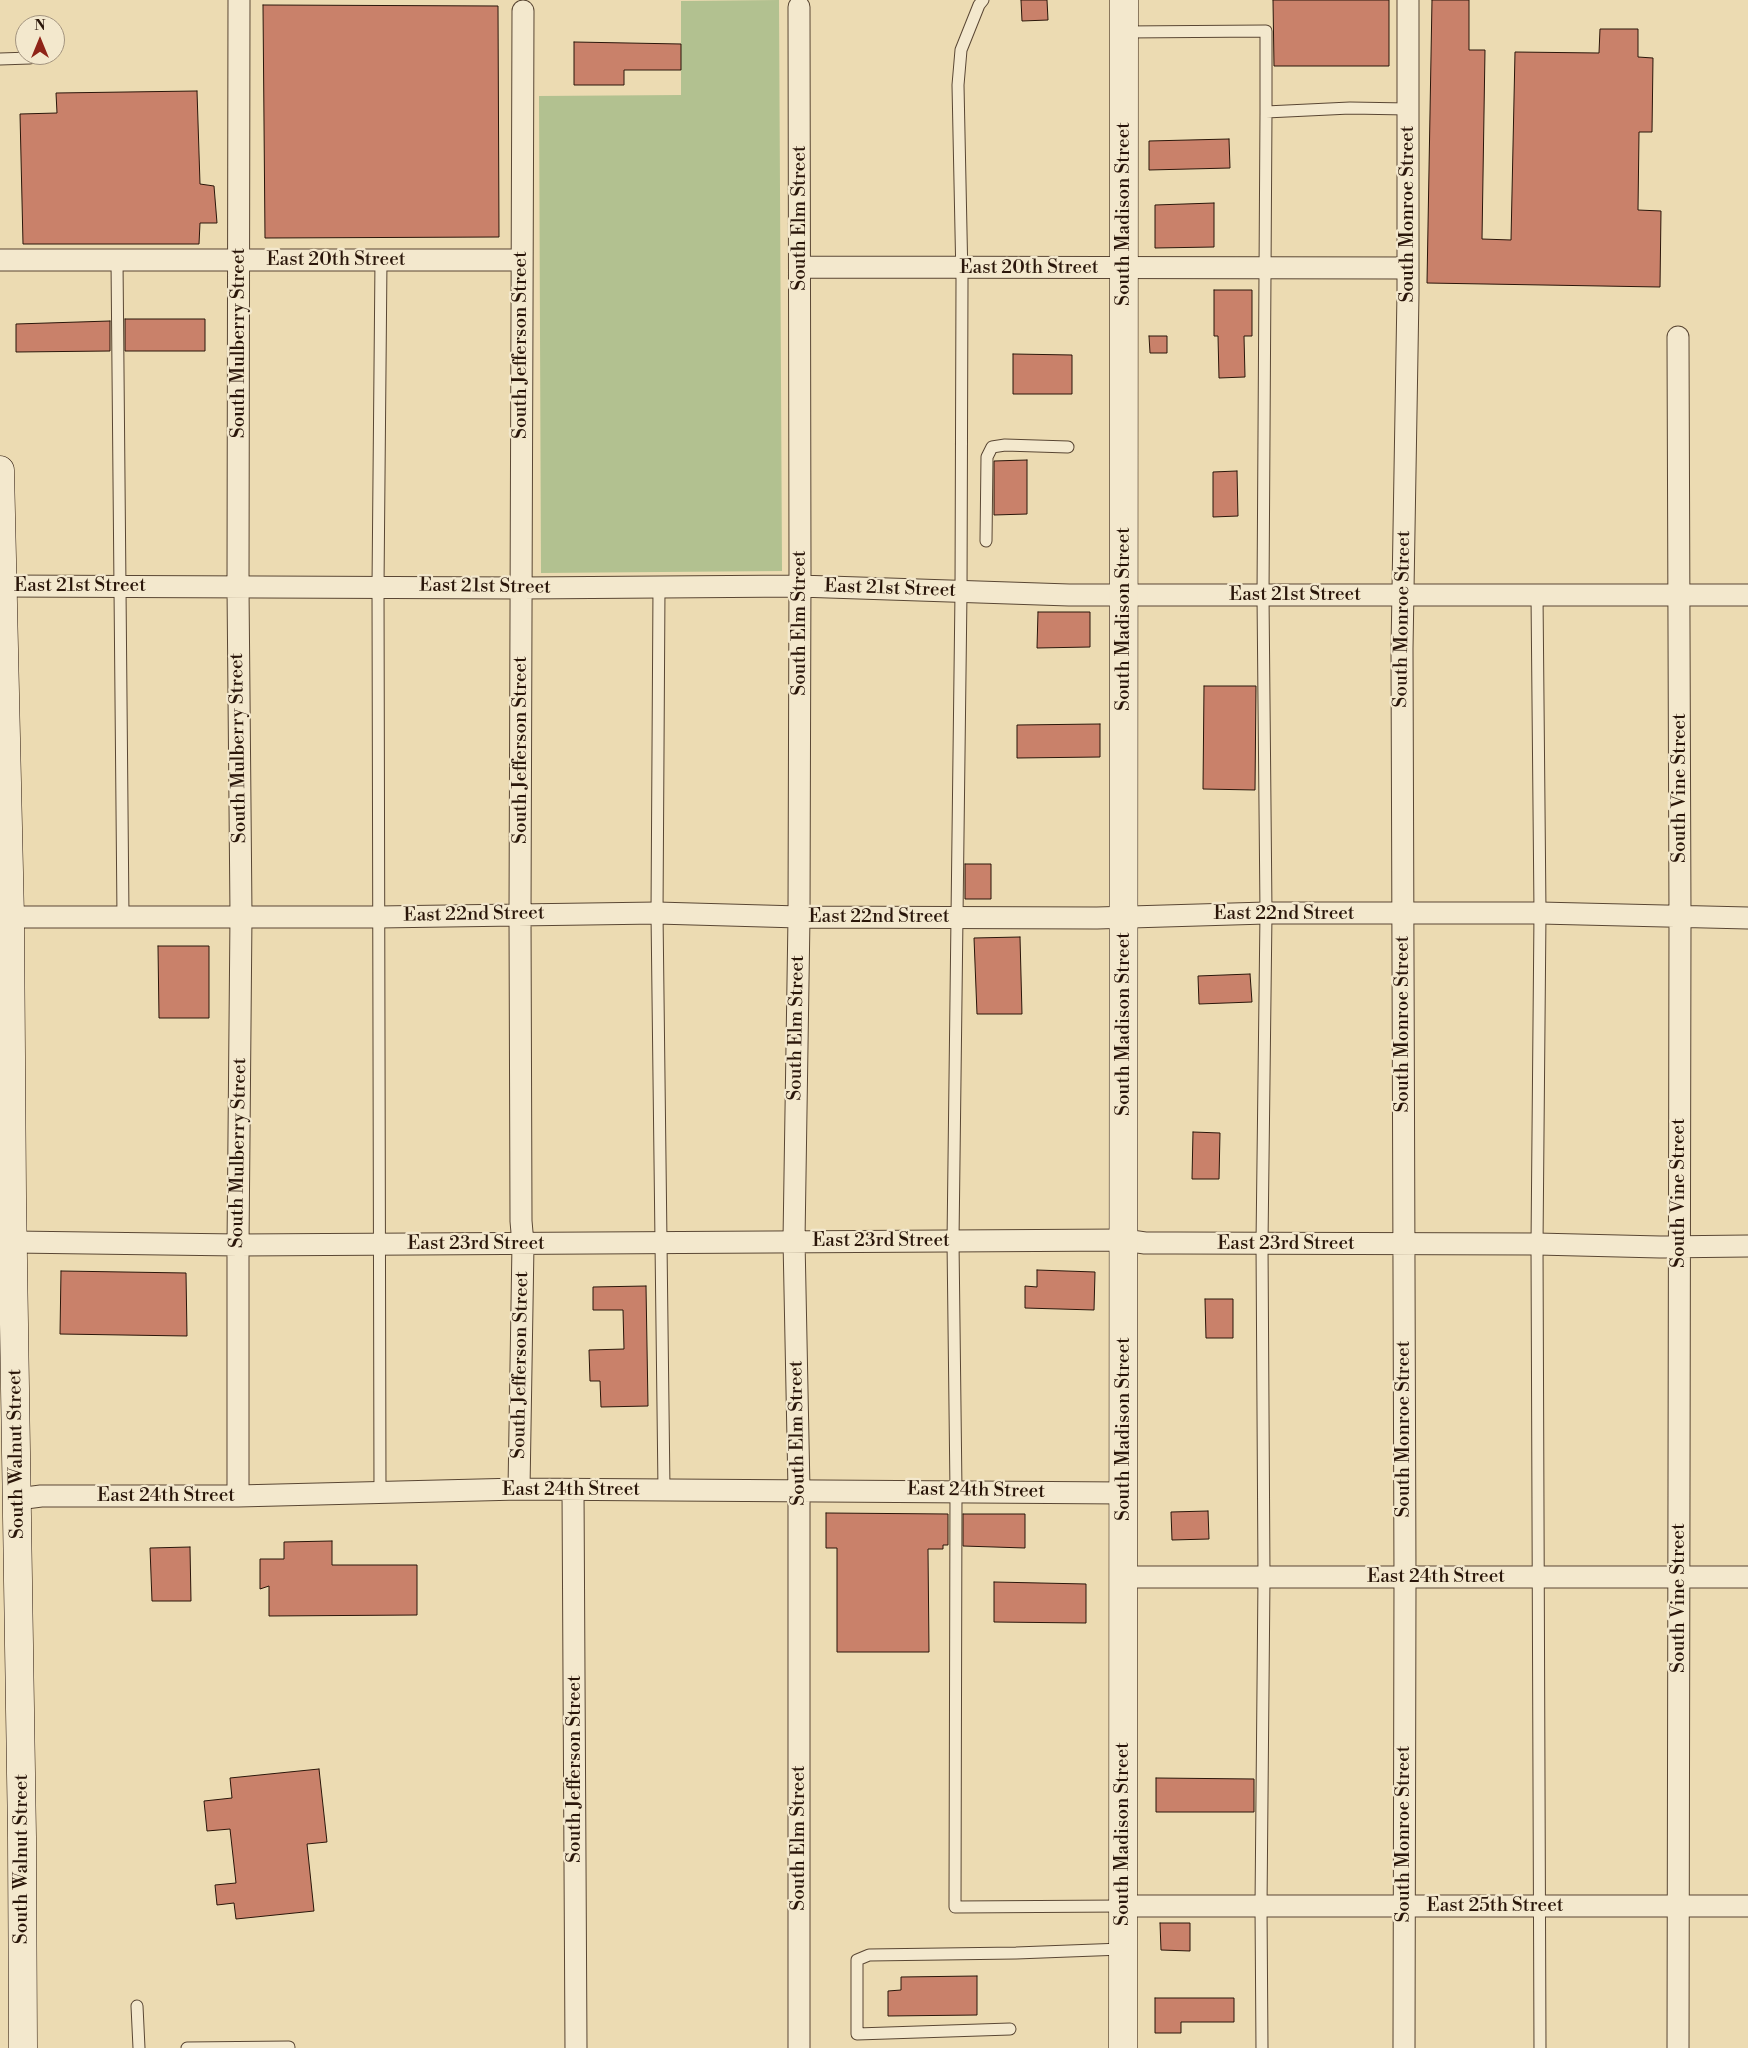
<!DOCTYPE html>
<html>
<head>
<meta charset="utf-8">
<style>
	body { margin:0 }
	#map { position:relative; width:1748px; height:2048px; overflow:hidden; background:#ecdbb2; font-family:"Libre Bodoni",serif }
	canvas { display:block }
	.north { position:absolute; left:15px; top:15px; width:50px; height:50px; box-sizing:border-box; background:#f3e8cd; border:1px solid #a3947f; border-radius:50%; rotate:0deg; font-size:14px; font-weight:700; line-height:20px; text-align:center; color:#2a160a }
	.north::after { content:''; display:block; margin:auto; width:18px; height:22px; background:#8f2418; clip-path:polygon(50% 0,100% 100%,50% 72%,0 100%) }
</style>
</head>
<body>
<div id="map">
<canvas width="1748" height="2048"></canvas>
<div class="north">N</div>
</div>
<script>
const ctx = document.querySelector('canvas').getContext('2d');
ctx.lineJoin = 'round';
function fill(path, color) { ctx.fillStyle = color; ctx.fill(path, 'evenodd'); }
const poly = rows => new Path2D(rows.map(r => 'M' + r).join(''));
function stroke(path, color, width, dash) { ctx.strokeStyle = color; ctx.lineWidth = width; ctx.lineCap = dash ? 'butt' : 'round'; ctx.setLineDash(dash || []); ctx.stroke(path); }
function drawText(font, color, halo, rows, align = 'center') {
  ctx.font = font + ' "Libre Bodoni",serif'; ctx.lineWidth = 4.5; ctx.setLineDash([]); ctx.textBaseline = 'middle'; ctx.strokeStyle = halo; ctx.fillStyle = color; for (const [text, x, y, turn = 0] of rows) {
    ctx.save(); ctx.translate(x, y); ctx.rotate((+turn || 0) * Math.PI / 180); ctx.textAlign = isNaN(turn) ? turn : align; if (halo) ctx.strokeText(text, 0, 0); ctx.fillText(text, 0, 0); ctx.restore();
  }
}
fill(poly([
	[779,0,782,571,541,573,539,96,681,95,681,1]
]), '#b2c190');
const building = poly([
	[1021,0,1047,0,1048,20,1022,21,1021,0],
	[1273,0,1389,0,1389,66,1274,66,1273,0],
	[1432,0,1469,0,1469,50,1485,50,1482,239,1511,240,1515,52,1599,53,1600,29,1638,29,1638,57,1653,58,1652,132,1639,132,1638,210,1661,211,1660,287,1427,283,1432,0],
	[263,5,498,6,499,237,265,238,263,5],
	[574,42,681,44,681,70,624,70,624,85,574,85,574,42],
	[197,91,200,184,214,186,217,223,200,223,199,244,23,244,20,114,57,113,56,93,197,91],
	[1229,139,1230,168,1149,170,1149,141,1229,139],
	[1214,203,1214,247,1155,248,1155,205,1214,203],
	[1214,290,1252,290,1252,336,1244,336,1245,377,1219,378,1218,336,1214,336,1214,290],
	[125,319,205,319,205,351,125,351,125,319],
	[110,321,110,351,16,352,16,324,110,321],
	[1149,336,1167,336,1167,353,1150,353,1149,336],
	[1013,354,1072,355,1072,394,1013,394,1013,354],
	[1027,460,1027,514,994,515,994,461,1027,460],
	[1237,471,1238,516,1213,517,1213,472,1237,471],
	[1038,612,1090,612,1090,647,1037,648,1038,612],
	[1204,686,1256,686,1255,790,1203,789,1204,686],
	[1100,724,1100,757,1017,758,1017,725,1100,724],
	[965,864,991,864,991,899,965,899,965,864],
	[1020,937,1022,1014,977,1014,974,938,1020,937],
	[158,946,209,946,209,1018,159,1018,158,946],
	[1250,974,1252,1002,1199,1004,1198,976,1250,974],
	[1193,1132,1220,1133,1219,1179,1192,1179,1193,1132],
	[1037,1270,1095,1272,1094,1310,1025,1308,1025,1286,1037,1287,1037,1270],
	[61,1271,186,1273,187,1336,60,1334,61,1271],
	[646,1286,648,1406,601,1407,600,1381,590,1381,589,1350,624,1349,623,1310,593,1310,593,1287,646,1286],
	[1205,1299,1233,1299,1233,1338,1206,1338,1205,1299],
	[1208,1511,1209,1539,1172,1540,1171,1512,1208,1511],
	[826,1513,948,1514,948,1545,943,1545,943,1549,928,1549,929,1652,837,1652,837,1548,826,1548,826,1513],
	[963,1514,1025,1514,1025,1548,963,1546,963,1514],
	[332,1541,332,1565,417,1565,417,1615,269,1616,269,1586,260,1589,260,1559,284,1559,284,1542,332,1541],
	[190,1547,191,1601,152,1601,150,1548,190,1547],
	[994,1582,1086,1584,1086,1623,994,1622,994,1582],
	[319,1769,327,1842,307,1844,314,1911,236,1919,234,1903,217,1905,215,1885,236,1883,230,1829,207,1831,204,1801,232,1798,230,1778,319,1769],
	[1156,1778,1254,1779,1254,1812,1156,1812,1156,1778],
	[1160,1923,1190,1923,1190,1951,1161,1950,1160,1923],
	[977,1976,977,2015,888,2016,888,1991,901,1990,901,1977,977,1976],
	[1155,1998,1234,1998,1234,2022,1181,2022,1181,2033,1155,2033,1155,1998]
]);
fill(building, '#c9816a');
stroke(building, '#2a160a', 1);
const lane = poly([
	[983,0,979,5,961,50,958,85,962,280,961,592,953,1241,956,1491,955,1907,1122,1906],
	[1124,32,1266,31,1266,112],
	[0,59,30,58],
	[117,261,123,917],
	[986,541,987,457,992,447,1005,445,1068,447],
	[659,588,657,913,664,1490],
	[1537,595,1540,913,1537,1244,1540,2048],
	[380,1492,378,586,381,260],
	[137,2006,139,2048],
	[1010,2029,857,2034,857,1960,869,1955,1016,1953,1122,1949],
	[187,2048,289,2047],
	[1262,2048,1261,1906,1264,1577,1262,1243,1266,913,1263,595,1266,112,1350,108,1408,109]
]);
const street = poly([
	[0,260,521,260],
	[800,267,1407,268],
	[1678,337,1680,918,1678,2048],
	[0,586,522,588,799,586,1069,595,1748,595],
	[0,917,378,917,657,913,799,917,1097,918,1266,913,1540,913,1748,918],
	[14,1242,238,1245,1124,1240,1145,1243,1175,1243,1537,1244,1660,1247,1748,1246],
	[519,1489,523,1244,521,1221,520,914,523,11],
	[573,1490,576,2048],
	[238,1496,238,1245,241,915,238,587,239,0],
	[18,1499,41,1496,238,1496,519,1489,1124,1493],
	[1124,1577,1748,1577],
	[1122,1906,1748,1906],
	[799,2048,799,1490,794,1240,799,917,800,567,799,7],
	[1404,2048,1405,1577,1402,649,1408,293,1408,0]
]);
const secondary = poly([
	[0,470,10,917,12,1196,22,1837,23,2048],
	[1123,2048,1124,0]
]);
stroke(lane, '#5a4734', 13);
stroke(street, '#5a4734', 23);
stroke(secondary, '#2a160a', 29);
stroke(lane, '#f3e8cd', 11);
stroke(street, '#f3e8cd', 21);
stroke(secondary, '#f3e8cd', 28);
drawText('19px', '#2a160a', '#f3e8cd', [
	["South Madison Street",1124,214,-90],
	["South Monroe Street",1408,214,-90],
	["South Elm Street",800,218,-90],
	["East 20th Street",336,260],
	["East 20th Street",1029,268],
	["South Mulberry Street",239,343,-90],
	["South Jefferson Street",521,345,-90],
	["East 21st Street",80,586],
	["East 21st Street",485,587,1],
	["East 21st Street",890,589,2],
	["East 21st Street",1295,595],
	["South Madison Street",1124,619,-90],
	["South Monroe Street",1403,619,-89],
	["South Elm Street",800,623,-90],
	["South Mulberry Street",239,748,-91],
	["South Jefferson Street",521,750,-90],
	["South Vine Street",1680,788,-90],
	["East 22nd Street",1284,914],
	["East 22nd Street",474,915,-1],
	["East 22nd Street",879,917],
	["South Madison Street",1124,1024,-90],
	["South Monroe Street",1403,1024,-90],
	["South Elm Street",797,1028,-89],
	["South Mulberry Street",239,1153,-89],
	["South Vine Street",1679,1193,-90],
	["East 23rd Street",881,1241],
	["East 23rd Street",476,1244],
	["East 23rd Street",1286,1244],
	["South Jefferson Street",521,1365,-89],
	["South Madison Street",1124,1429,-90],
	["South Monroe Street",1404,1429,-90],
	["South Elm Street",798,1433,-91],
	["South Walnut Street",17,1454,-91],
	["East 24th Street",571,1490],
	["East 24th Street",976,1491,1],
	["East 24th Street",166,1496],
	["East 24th Street",1436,1577],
	["South Vine Street",1679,1598,-90],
	["South Jefferson Street",575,1769,-90],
	["South Madison Street",1123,1834,-90],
	["South Monroe Street",1404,1834,-90],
	["South Elm Street",799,1838,-90],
	["South Walnut Street",22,1859,-90],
	["East 25th Street",1495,1906]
]);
</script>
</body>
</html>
